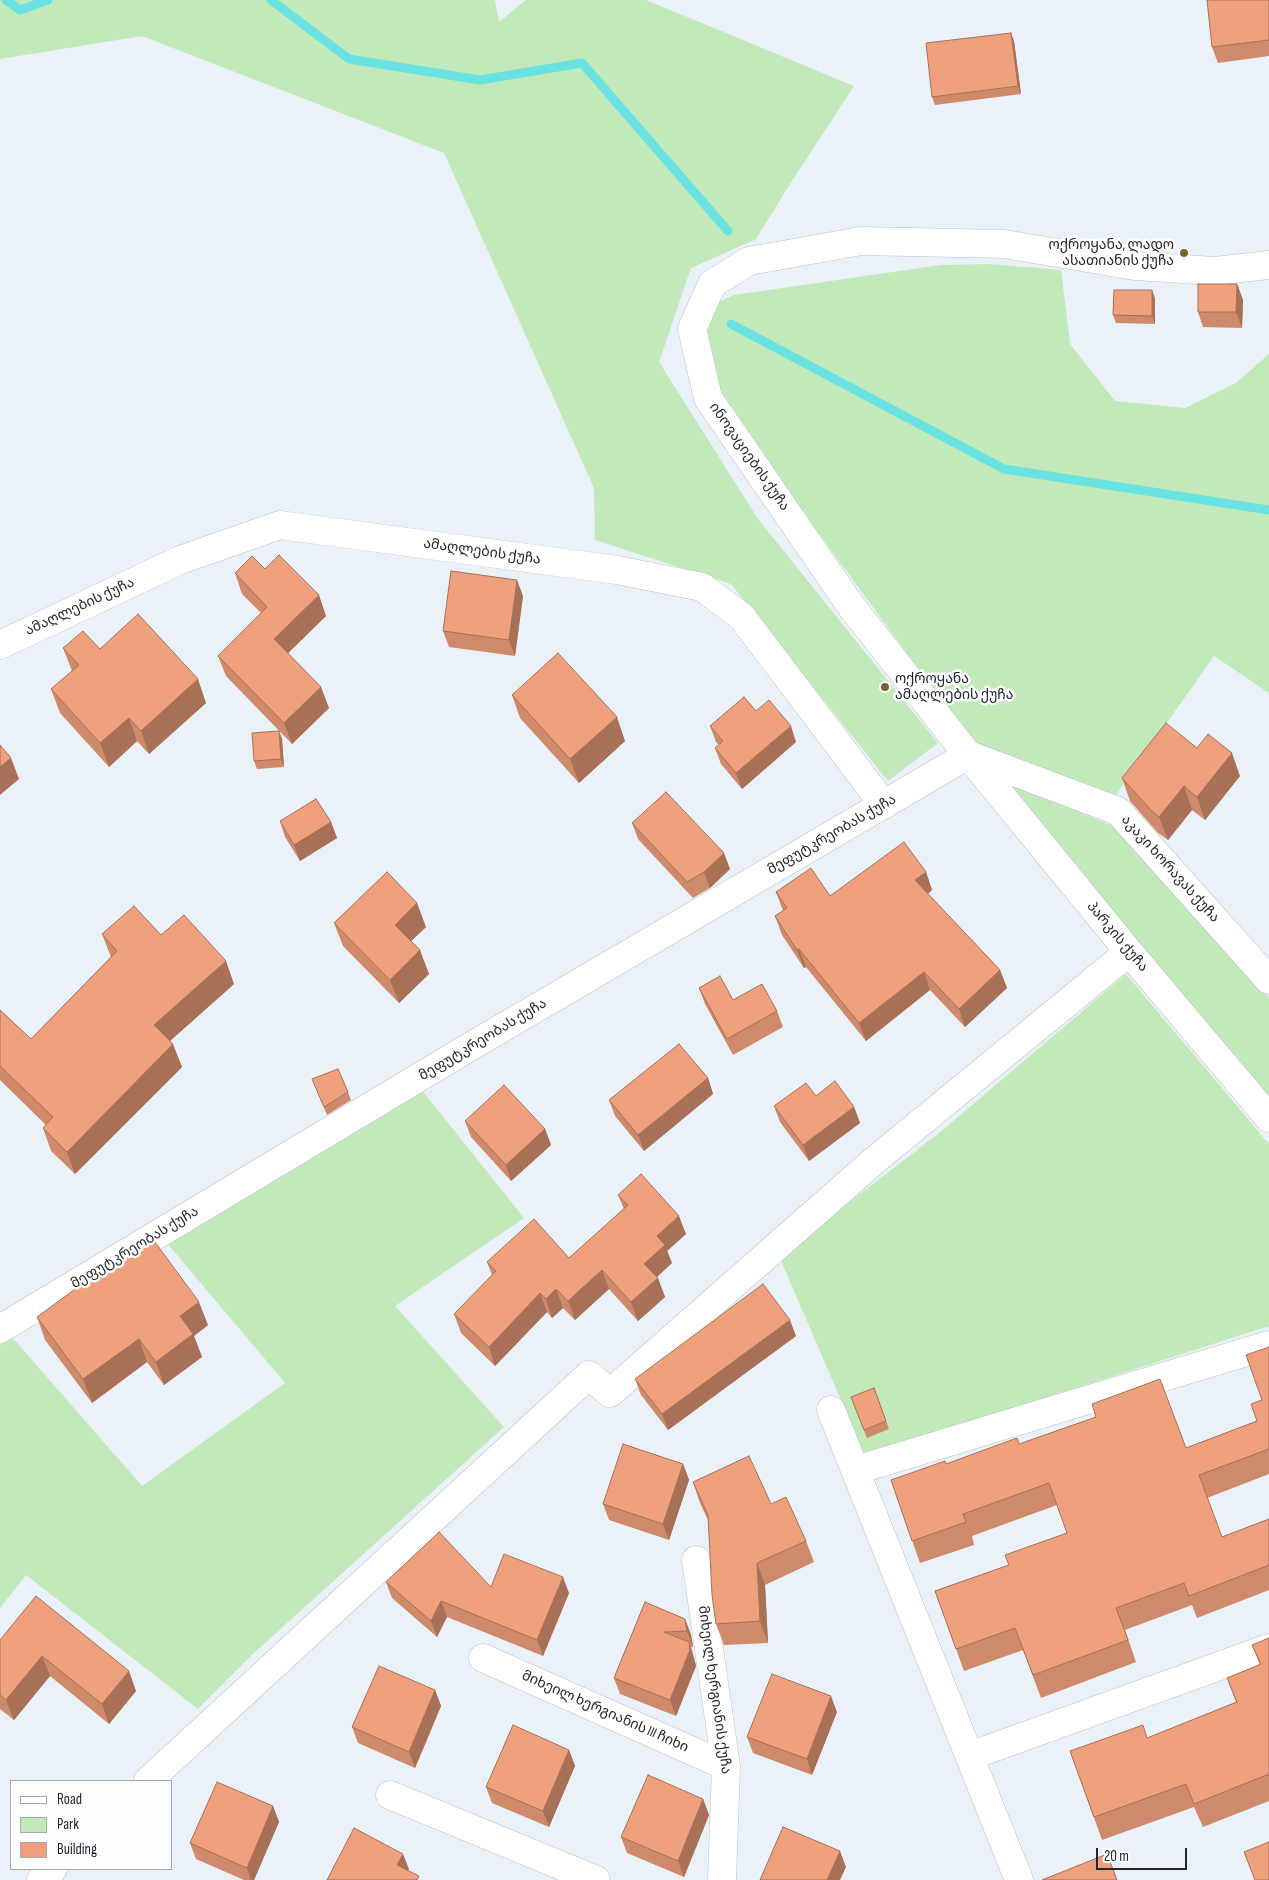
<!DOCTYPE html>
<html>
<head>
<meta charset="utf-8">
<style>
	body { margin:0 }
	#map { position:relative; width:1269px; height:1880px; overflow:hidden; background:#ebf1f8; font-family:"Sofia Sans Condensed",sans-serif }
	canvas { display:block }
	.legend { position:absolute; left:10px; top:1780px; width:162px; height:90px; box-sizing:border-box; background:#fcfeff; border:1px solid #a6a8a9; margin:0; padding:6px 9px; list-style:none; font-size:15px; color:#242629 }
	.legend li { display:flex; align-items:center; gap:10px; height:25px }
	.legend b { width:25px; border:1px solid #a6a8a9 }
	.scale { position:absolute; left:1096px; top:1848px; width:91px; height:22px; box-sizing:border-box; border:2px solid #242629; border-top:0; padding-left:6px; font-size:15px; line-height:18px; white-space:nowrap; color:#242629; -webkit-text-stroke:4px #fcfeff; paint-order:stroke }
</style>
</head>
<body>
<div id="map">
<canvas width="1269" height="1880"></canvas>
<ul class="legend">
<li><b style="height:6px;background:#fff"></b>Road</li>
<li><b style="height:14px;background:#c2e9ba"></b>Park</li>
<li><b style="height:14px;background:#efa07c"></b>Building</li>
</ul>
<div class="scale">20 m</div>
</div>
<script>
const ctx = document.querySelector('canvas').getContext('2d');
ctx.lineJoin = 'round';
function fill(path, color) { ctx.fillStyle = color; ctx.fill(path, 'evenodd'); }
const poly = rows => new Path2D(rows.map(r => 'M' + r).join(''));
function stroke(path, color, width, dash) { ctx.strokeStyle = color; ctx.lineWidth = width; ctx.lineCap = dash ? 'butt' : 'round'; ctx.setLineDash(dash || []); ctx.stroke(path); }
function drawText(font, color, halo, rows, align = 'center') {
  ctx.font = font + ' "Sofia Sans Condensed","Noto Sans Georgian",sans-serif'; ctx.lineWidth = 5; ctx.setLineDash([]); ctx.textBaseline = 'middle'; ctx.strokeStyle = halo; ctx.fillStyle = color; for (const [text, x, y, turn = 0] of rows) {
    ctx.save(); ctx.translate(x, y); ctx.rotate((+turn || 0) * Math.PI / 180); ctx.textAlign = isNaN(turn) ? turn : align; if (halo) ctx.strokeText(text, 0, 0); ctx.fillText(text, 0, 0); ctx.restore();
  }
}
fill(poly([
	[0,0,495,0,499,22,526,0,646,0,854,86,790,184,756,239,691,268,659,362,758,519,938,743,888,781,731,584,595,540,594,488,444,153,142,36,0,59],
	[990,264,1061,270,1070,344,1115,401,1185,408,1236,383,1269,354,1269,693,1214,656,1111,802,972,742,717,395,706,334,716,303,734,295,941,265],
	[995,776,1115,827,1269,998,1269,1102],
	[1126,974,1269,1144,1269,1326,865,1456,779,1256,938,1134],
	[421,1089,524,1218,395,1306,504,1427,255,1652,198,1709,26,1575,0,1608,0,1345,12,1337,142,1486,285,1383,167,1243]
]), '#c2e9ba');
stroke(poly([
	[6,0,20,10,48,0],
	[271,0,349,59,480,80,582,63,728,231],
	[731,324,1004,469,1269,510]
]), '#6be2e2', 9);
const minor = poly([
	[1269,265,1215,271,1135,266,1004,244,861,241,749,261,712,284,692,329,708,398,851,606,968,755,1129,952,1269,1118],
	[0,645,180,560,280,525,617,570,702,587,742,617,884,805],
	[969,755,1118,811,1269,980],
	[0,1329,468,1048,968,755],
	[831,1410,1019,1880],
	[856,1470,1269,1345],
	[696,1560,726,1766,722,1880],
	[483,1658,726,1766],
	[970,1756,1269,1648],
	[148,1781,589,1375,610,1393,875,1160,1129,952],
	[390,1795,596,1880],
	[41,1880,53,1869]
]);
stroke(minor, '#bbc1c8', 29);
stroke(minor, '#fff', 28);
fill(poly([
	[1269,0,1269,56,1218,63,1212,47],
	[1014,41,1021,94,935,105,932,97],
	[1237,284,1243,300,1242,328,1203,327,1198,312],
	[1155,298,1155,324,1116,323,1113,315],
	[265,569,326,616,288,653,329,708,292,744,226,676,218,656,261,613,242,594,235,573],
	[523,596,515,656,449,647,443,631],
	[63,648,100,649,206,703,149,754,137,741,109,767,60,713,51,689,72,671],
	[512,695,625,741,579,783,520,718],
	[756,711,796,742,742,789,721,764,715,748,719,745,716,742,710,726],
	[279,731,282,739,284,767,257,769,254,761],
	[1197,748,1240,776,1205,820,1192,810,1168,840,1158,833,1130,801,1122,778],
	[280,821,331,822,337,838,300,861,285,837],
	[632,823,730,869,710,888,693,898,638,839],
	[926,872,932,890,928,894,1000,970,1007,988,965,1027,930,990,866,1041,806,967,804,968,782,935,775,916,783,911,776,892,830,896],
	[334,923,426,927,411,941,429,974,399,1003,343,946],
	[102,934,161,935,234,984,170,1041,182,1067,75,1174,51,1151,43,1128,46,1125,0,1080,0,1010,31,1039,111,957],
	[699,988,733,1000,777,1011,783,1027,733,1055,705,1004],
	[708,1078,713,1094,644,1151,615,1116,609,1100],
	[312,1079,348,1092,351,1100,327,1115],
	[816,1096,854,1107,860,1123,809,1161,780,1122,774,1106],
	[465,1121,545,1129,551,1145,511,1181,471,1137],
	[618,1195,686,1234,667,1251,672,1263,657,1277,665,1297,638,1321,609,1289,575,1320,563,1308,552,1318,547,1312,495,1366,461,1333,454,1314,492,1275,487,1262,569,1258,624,1209],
	[96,1280,208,1325,194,1336,202,1357,164,1385,147,1362,92,1403,45,1340,37,1317],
	[796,1336,668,1430,641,1395,635,1379],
	[1269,1347,1269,1474,1207,1498,1222,1537,1269,1519,1269,1590,1197,1618,1192,1605,1125,1630,1136,1662,1041,1698,1023,1650,964,1671,935,1591,1009,1565,1067,1533,1057,1505,972,1536,974,1545,920,1563,891,1480,1019,1444,1186,1448,1257,1421,1262,1400],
	[874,1388,889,1429,867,1438,851,1397],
	[683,1464,689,1480,669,1540,609,1520,603,1504],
	[693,1482,771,1504,806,1541,814,1562,765,1585,768,1643,724,1645,716,1624,708,1520,700,1503],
	[386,1582,569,1593,543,1656,447,1617,437,1637,392,1598],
	[645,1602,685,1619,691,1635,693,1647,691,1647,694,1658,696,1666,676,1716,620,1694,614,1678],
	[1269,1638,1269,1801,1203,1827,1194,1807,1102,1840,1070,1751,1147,1738,1236,1702,1227,1678,1260,1665,1252,1645],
	[0,1640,136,1691,109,1724,50,1676,14,1720,0,1709],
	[435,1690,441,1706,415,1768,358,1743,352,1727],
	[837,1712,812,1775,753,1753,747,1737],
	[569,1750,575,1766,549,1827,492,1803,486,1787],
	[703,1799,709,1815,684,1877,627,1853,621,1837],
	[273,1806,279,1822,254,1880,244,1880,196,1859,190,1843]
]), '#ce8a6b');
fill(poly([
	[1011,33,1014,41,1021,94,1018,86],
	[1237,284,1243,300,1242,328,1236,312],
	[1152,290,1155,298,1155,324,1152,316],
	[517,580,523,596,515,656,509,640],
	[319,595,326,616,281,660,274,639],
	[198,679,206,703,149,754,141,731],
	[321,687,329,708,292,744,284,723],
	[617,717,625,741,579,783,570,759],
	[129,718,137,741,109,767,100,743],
	[791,726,796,742,742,789,736,773],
	[279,731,282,739,284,767,281,759],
	[1232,753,1240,776,1205,820,1197,797],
	[11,758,19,779,0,795,0,767],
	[1184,786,1192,810,1168,840,1159,817],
	[331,822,337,838,300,861,294,845],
	[724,853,730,869,710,888,704,872],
	[926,872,932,890,922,898,915,880],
	[417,903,426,927,404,948,395,925],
	[799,949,806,967,804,968,797,950],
	[420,950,429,974,399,1003,390,980],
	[226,961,234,984,162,1048,154,1025],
	[1000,970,1007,988,965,1027,959,1009],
	[924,972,930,990,866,1041,859,1023],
	[173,1044,182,1067,75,1174,67,1152],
	[708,1078,713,1094,644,1151,638,1135],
	[854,1107,860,1123,809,1161,803,1145],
	[545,1129,551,1145,511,1181,506,1165],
	[679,1216,686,1234,667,1251,672,1263,651,1282,644,1264,657,1236],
	[602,1270,609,1289,575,1320,568,1301],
	[658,1278,665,1297,638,1321,631,1302],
	[556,1289,563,1308,552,1318,546,1299],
	[540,1293,547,1312,495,1366,489,1347],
	[199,1302,208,1325,194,1336,202,1357,164,1385,156,1362,180,1316],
	[790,1320,796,1336,668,1430,662,1414],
	[139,1339,147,1362,92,1403,83,1379],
	[683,1464,689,1480,669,1540,663,1524],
	[757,1563,765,1585,768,1643,760,1621],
	[563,1577,569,1593,543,1656,537,1640],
	[441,1601,447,1617,437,1637,431,1621],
	[685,1619,691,1635,693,1647,687,1631],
	[689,1642,694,1658,696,1666,676,1716,670,1700],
	[42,1656,50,1676,14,1720,6,1700],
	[129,1671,136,1691,109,1724,102,1704],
	[435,1690,441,1706,415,1768,409,1752],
	[831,1696,837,1712,812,1775,807,1759],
	[569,1750,575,1766,549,1827,543,1811],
	[703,1799,709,1815,684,1877,678,1861],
	[273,1806,279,1822,254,1880,251,1880,247,1868],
	[840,1851,846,1867,840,1880,827,1880],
	[403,1854,409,1869,403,1880,397,1865]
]), '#a77057');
const building = poly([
	[1207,0,1269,0,1269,40,1212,47,1207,0],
	[1011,33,1018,86,932,97,926,43,1011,33],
	[1198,284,1237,284,1236,312,1198,312,1198,284],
	[1114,290,1152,290,1152,316,1113,315,1114,290],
	[279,555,319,595,274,639,321,687,284,723,218,656,267,607,235,573,252,556,265,569,279,555],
	[451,571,517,580,509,640,443,631,451,571],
	[138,614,198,679,141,731,129,718,100,743,51,689,79,665,63,648,83,631,100,649,138,614],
	[558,653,617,717,570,759,512,695,558,653],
	[744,697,756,711,769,700,791,726,736,773,715,748,723,741,710,726,744,697],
	[1166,723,1197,748,1208,734,1232,753,1197,797,1184,786,1159,817,1150,809,1122,778,1166,723],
	[279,731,281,759,254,761,252,733,279,731],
	[0,745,11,758,0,767,0,745],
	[666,792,724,853,704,872,687,882,632,823,666,792],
	[316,799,331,822,294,845,280,821,316,799],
	[904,842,926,872,915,880,1000,970,959,1009,924,972,859,1023,799,949,797,950,775,916,787,908,776,892,811,868,830,896,904,842],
	[387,872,417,903,395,925,420,950,390,980,334,923,387,872],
	[134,906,161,935,184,915,226,961,154,1025,173,1044,67,1152,43,1128,53,1117,0,1066,0,1010,31,1039,117,951,102,934,134,906],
	[720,976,733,1000,762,984,777,1011,727,1039,699,988,720,976],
	[679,1044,708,1078,638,1135,609,1100,679,1044],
	[338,1069,348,1092,324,1107,312,1079,338,1069],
	[835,1081,854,1107,803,1145,774,1106,806,1083,816,1096,835,1081],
	[504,1085,545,1129,506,1165,465,1121,504,1085],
	[641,1174,679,1216,657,1236,665,1245,644,1264,658,1278,631,1302,602,1270,568,1301,556,1289,546,1299,540,1293,489,1347,454,1314,496,1271,487,1262,534,1219,569,1258,628,1205,618,1195,641,1174],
	[152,1238,199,1302,180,1316,193,1334,156,1362,139,1339,83,1379,37,1317,93,1276,96,1280,152,1238],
	[763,1284,790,1320,662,1414,635,1379,763,1284],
	[1269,1347,1269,1449,1199,1475,1222,1537,1269,1519,1269,1565,1189,1596,1184,1583,1116,1608,1128,1640,1033,1675,1015,1628,956,1649,935,1591,1009,1565,1005,1555,1067,1533,1049,1483,963,1514,966,1522,912,1541,891,1480,945,1461,946,1464,1017,1438,1019,1444,1096,1417,1092,1404,1160,1379,1186,1448,1257,1421,1251,1404,1262,1400,1246,1355,1269,1347],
	[874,1388,886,1421,864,1430,851,1397,874,1388],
	[623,1444,683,1464,663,1524,603,1504,623,1444],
	[749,1456,771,1504,786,1497,806,1541,757,1563,760,1621,716,1624,712,1595,708,1515,693,1482,749,1456],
	[439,1532,491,1587,504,1554,563,1577,537,1640,441,1601,431,1621,386,1582,439,1532],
	[36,1596,129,1671,102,1704,42,1656,6,1700,0,1695,0,1640,36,1596],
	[645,1602,685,1619,687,1631,664,1632,689,1642,690,1650,670,1700,614,1678,645,1602],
	[1269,1638,1269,1774,1194,1804,1186,1784,1094,1817,1070,1751,1143,1725,1147,1738,1237,1702,1227,1678,1261,1664,1252,1645,1269,1638],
	[379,1666,435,1690,409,1752,352,1727,379,1666],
	[772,1674,831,1696,807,1759,747,1737,772,1674],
	[513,1725,569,1750,543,1811,486,1787,513,1725],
	[648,1775,703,1799,678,1861,621,1837,648,1775],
	[217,1782,273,1806,247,1868,190,1843,217,1782],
	[783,1827,840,1851,827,1880,760,1880,783,1827],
	[354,1828,403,1854,397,1865,419,1876,417,1880,327,1880,354,1828],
	[1269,1842,1269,1880,1255,1880,1244,1852,1269,1842],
	[1107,1854,1117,1880,1042,1880,1107,1854]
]);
fill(building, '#efa07c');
stroke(building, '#a77057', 1);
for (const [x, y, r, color] of [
	[1184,253,5,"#776332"],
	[885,687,5,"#776332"]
]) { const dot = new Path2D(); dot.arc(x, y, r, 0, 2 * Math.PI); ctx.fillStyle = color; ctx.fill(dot); stroke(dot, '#fcfeff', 2); }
drawText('14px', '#242629', '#fcfeff', [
	["ოქროყანა, ლადო",1174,245],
	["ასათიანის ქუჩა",1174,261],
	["ოქროყანა",895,679,"left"],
	["ამაღლების ქუჩა",895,695,"left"]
], 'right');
drawText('14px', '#242629', '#fcfeff', [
	["ინოვაციების ქუჩა",749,457,55],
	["ამაღლების ქუჩა",482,552,8],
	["ამაღლების ქუჩა",80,607,-25],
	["მეფუტკრეობას ქუჩა",832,835,-30],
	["აკაკი ხორავას ქუჩა",1170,869,48],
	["პარკის ქუჩა",1117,937,50],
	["მეფუტკრეობას ქუჩა",483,1040,-31],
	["მეფუტკრეობას ქუჩა",135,1248,-31],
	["მიხეილ ხერგიანის ქუჩა",714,1690,82],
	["მიხეილ ხერგიანის III ჩიხი",605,1712,24]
]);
</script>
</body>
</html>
